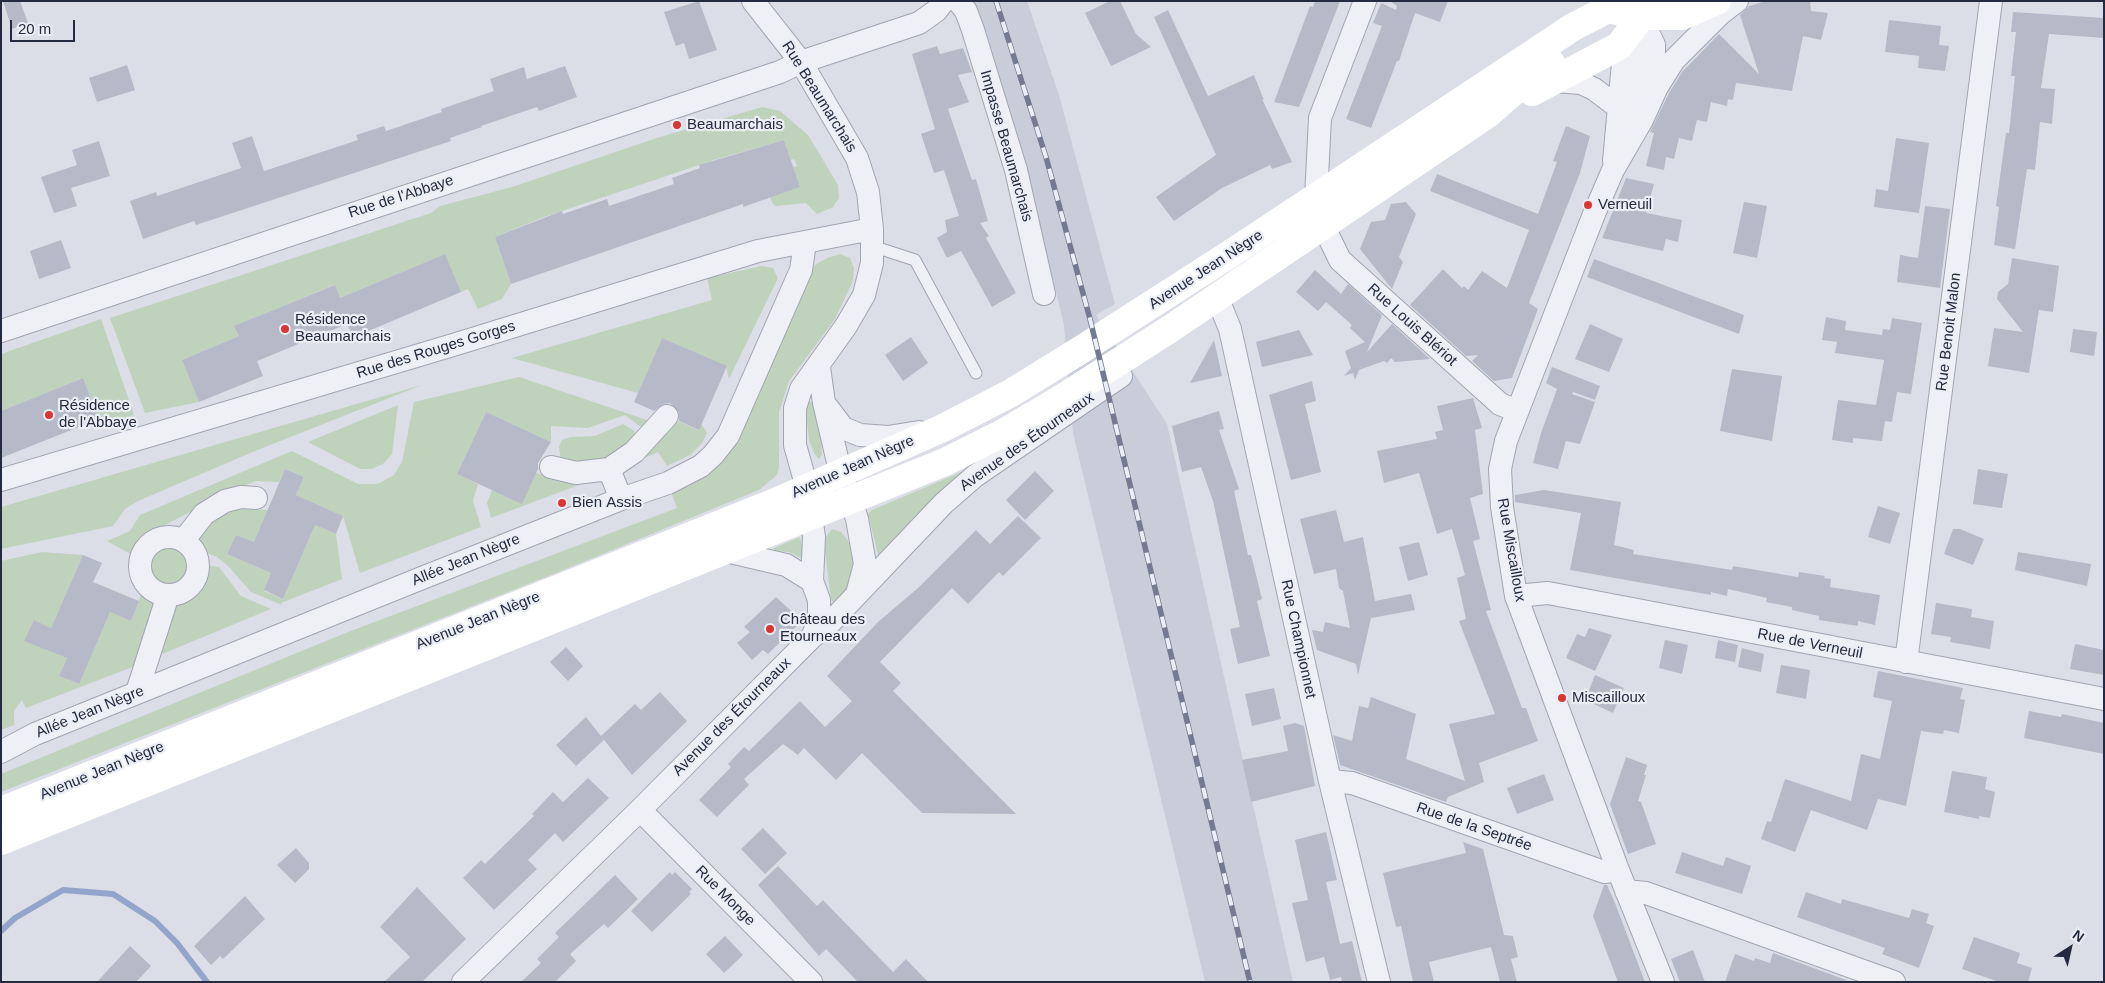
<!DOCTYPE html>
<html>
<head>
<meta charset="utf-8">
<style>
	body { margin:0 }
	#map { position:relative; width:2105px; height:983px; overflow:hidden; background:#dcdee7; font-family:Helvetica,sans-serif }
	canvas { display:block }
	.frame { position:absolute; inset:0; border:2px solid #242a3f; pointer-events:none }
	.north { position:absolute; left:2045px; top:923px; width:50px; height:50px; -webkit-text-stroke:4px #ebeef5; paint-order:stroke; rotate:35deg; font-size:14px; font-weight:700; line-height:20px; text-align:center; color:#242a3f }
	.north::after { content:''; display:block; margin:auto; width:18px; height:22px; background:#242a3f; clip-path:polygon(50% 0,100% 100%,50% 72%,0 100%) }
	.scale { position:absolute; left:10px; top:20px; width:65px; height:22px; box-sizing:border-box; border:2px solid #242a3f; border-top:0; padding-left:6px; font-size:15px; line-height:18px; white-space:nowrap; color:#242a3f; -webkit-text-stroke:4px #ebeef5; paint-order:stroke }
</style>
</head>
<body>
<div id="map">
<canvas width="2105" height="983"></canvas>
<div class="frame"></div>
<div class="north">N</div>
<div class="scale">20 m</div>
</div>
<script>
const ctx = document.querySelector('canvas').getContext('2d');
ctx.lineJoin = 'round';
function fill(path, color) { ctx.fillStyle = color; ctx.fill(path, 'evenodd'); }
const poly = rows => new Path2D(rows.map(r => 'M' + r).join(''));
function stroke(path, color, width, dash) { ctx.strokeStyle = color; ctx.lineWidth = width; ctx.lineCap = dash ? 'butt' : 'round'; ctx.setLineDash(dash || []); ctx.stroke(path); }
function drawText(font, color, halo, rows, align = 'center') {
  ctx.font = font + ' Helvetica,sans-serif'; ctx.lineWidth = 4.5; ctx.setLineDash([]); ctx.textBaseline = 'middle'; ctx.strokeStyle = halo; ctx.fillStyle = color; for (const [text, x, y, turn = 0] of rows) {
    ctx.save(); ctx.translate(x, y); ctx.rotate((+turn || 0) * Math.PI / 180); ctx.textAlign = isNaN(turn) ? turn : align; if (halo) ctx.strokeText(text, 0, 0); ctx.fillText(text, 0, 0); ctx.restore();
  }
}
fill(poly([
	[972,1,1027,1,1059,95,1115,304,1096,315,1167,424,1293,982,1205,982,1073,433,1064,325,1034,202,980,16]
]), '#c9cdd9');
fill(poly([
	[762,107,780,111,808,135,838,185,839,198,833,207,817,214,806,203,776,206,773,204,770,197,800,187,793,167,797,166,794,159,791,160,784,140,717,159,544,217,495,237,511,284,502,299,478,309,468,289,461,292,445,254,340,298,334,285,235,326,239,336,182,360,199,402,145,413,110,318,431,213,440,206,512,187,657,138],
	[840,254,850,258,854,268,853,281,835,319,789,381,779,412,779,468,777,475,759,490,551,575,1,792,1,774,348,632,677,508,671,492,715,468,802,286,815,265,827,258],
	[762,266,773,268,778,278,729,379,726,366,662,338,638,393,512,358,712,300,707,278],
	[101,319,134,415,104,424,99,419,83,378,1,411,1,354],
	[519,377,650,421,641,427,625,415,588,428,551,426,551,442,486,412,457,474,478,484,473,501,481,527,360,573,343,516,296,495,304,477,285,469,279,482,256,481,226,493,144,536,134,556,107,541,130,531,140,515,292,451,358,484,378,484,394,475,402,462,414,402],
	[422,385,255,451,138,501,125,509,113,526,1,549,1,507],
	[808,401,814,403,821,436,822,455,819,459,815,455,809,440,806,413],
	[398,405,392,454,383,464,371,469,360,469,308,442],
	[675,420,698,430,701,424,707,433,702,443,690,455,667,466,658,452,627,466],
	[623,424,634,431,638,439,600,464,561,463,559,447,562,440,571,437,595,436],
	[966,470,879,558,868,514,872,510],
	[536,473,560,479,592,480,491,518,487,503,492,490,522,503],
	[238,509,268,510,254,542,236,535,227,554,271,573,264,591,283,599,315,525,336,534,342,579,281,603,282,605,251,592,228,566,217,557,199,550,195,536,215,517],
	[832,529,841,532,847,539,855,556,851,587,834,603,831,600,825,550,826,537],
	[800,537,805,560,789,552,774,551,774,548],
	'149 565a21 21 0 1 1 42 0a21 21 0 1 1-42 0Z',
	[42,552,83,555,51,628,34,620,25,640,67,658,59,676,78,684,110,612,131,621,143,590,159,601,135,666,26,708,22,700,14,711,14,725,1,730,1,561],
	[204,565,219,567,241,596,271,609,162,654,174,602,195,590,201,581]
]), '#bed2bc');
stroke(poly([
	[1,931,15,918,63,890,113,894,155,921,177,943,207,982]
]), '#93a5cb', 6);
fill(poly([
	[3,1,20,1,28,23,12,29],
	[699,1,717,50,689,59,684,43,676,46,664,12],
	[1110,1,1120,1,1136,34,1151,47,1111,66,1085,13],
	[1315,1,1340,1,1307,87,1299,107,1274,102,1310,6,1313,7],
	[1390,1,1448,1,1440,22,1415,13,1399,61,1397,61,1371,128,1346,119,1382,26,1373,23,1381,3,1396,10,1397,6],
	[1766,1,1810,1,1811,11,1828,13,1821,40,1803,36,1792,91,1736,83,1733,100,1728,99,1727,106,1711,102,1707,122,1697,120,1692,141,1679,138,1674,159,1666,157,1664,170,1646,166,1654,133,1650,132,1669,93,1682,72,1719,34,1759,74,1740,15,1749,6],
	[1168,10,1208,96,1254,75,1264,100,1262,99,1292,162,1272,169,1270,165,1222,188,1174,221,1156,197,1216,155,1154,17],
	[2013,12,2104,18,2104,38,2049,34,2041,88,2055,89,2052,124,2040,122,2035,170,2027,169,2015,249,1994,245,1999,207,1996,206,2006,133,2009,133,2015,76,2011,76,2016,32,2011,32],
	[1889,20,1941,26,1939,45,1949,46,1945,71,1918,68,1919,56,1885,52],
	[937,46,940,54,963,48,972,72,958,75,969,102,948,109,972,180,976,179,988,221,980,223,989,236,986,238,1016,293,992,307,961,251,947,258,937,238,947,232,945,220,959,216,944,170,934,173,921,134,935,129,912,54],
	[127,65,135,90,97,102,89,78],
	[565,66,577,97,539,111,537,107,481,126,482,127,450,138,451,141,260,204,196,225,194,221,143,239,130,201,156,192,157,196,241,168,232,143,252,136,264,171,358,140,356,135,384,126,386,131,442,112,441,109,494,91,490,79,524,67,527,79],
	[1566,126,1590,136,1580,173,1529,303,1538,309,1512,378,1494,381,1472,361,1478,355,1466,356,1410,305,1443,269,1462,288,1464,286,1468,290,1482,271,1507,288,1529,230,1430,191,1437,174,1538,214,1557,162,1553,161],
	[1896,138,1929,143,1919,213,1874,207,1876,189,1888,191],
	[784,140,800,187,743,207,743,204,511,284,495,237,562,211,563,214,607,199,609,206,674,184,672,178,700,168,699,165],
	[99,141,110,176,71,188,77,206,54,213,41,177,77,165,72,150],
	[1626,178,1654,184,1646,213,1682,220,1678,242,1666,239,1663,251,1602,238],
	[1406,202,1416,214,1399,257,1403,262,1392,289,1360,249,1371,222,1385,220,1391,204],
	[1744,202,1767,206,1757,258,1733,253],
	[1925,206,1950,209,1940,288,1897,282,1900,255,1918,258],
	[61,240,71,268,39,279,30,251],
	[445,254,461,292,366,332,353,336,347,324,257,361,263,376,199,402,182,360,239,336,234,326,335,285,340,298],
	[2012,258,2059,266,2053,312,2039,310,2029,373,1988,366,1994,328,2023,332,1997,299,1998,292,2008,284],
	[1594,259,1744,315,1739,334,1587,277],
	[1315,270,1341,294,1348,284,1382,315,1367,352,1392,324,1430,359,1395,362,1391,358,1387,363,1384,361,1359,370,1355,380,1353,373,1344,376,1351,368,1345,351,1365,342,1350,328,1352,325,1326,302,1318,311,1296,292],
	[1826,317,1846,321,1845,330,1882,335,1883,329,1890,330,1892,318,1922,323,1911,394,1897,392,1892,422,1885,421,1882,441,1853,438,1853,443,1832,440,1838,400,1876,405,1884,360,1835,353,1837,342,1822,340],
	[1590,324,1623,339,1609,372,1575,359],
	[2073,329,2097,332,2094,356,2070,352],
	[1299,330,1313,355,1262,367,1256,342],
	[911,337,928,363,903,381,885,355],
	[662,338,727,366,699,430,679,421,679,412,670,403,663,404,654,411,634,402],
	[1214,340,1222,376,1190,383],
	[1552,367,1600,386,1595,400,1573,392,1572,394,1595,402,1580,444,1566,441,1558,469,1533,463,1541,433,1557,389,1546,383],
	[1732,369,1782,376,1772,441,1720,431],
	[83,378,99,419,1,458,1,411],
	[1312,381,1316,401,1305,404,1321,472,1291,480,1269,395],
	[1473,398,1482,428,1475,430,1483,494,1470,498,1480,539,1473,541,1491,610,1486,611,1522,708,1526,708,1538,741,1479,763,1484,782,1448,797,1446,802,1340,765,1333,735,1352,741,1359,706,1368,708,1371,697,1416,714,1406,759,1465,781,1449,724,1495,714,1459,621,1466,619,1457,578,1465,575,1452,529,1437,534,1419,473,1384,483,1377,451,1437,439,1435,432,1443,430,1437,406],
	[1219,411,1224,429,1219,430,1239,489,1234,491,1248,555,1251,555,1262,599,1257,601,1270,656,1238,664,1230,629,1240,627,1213,501,1201,467,1182,472,1172,426],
	[486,412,551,442,538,463,538,469,522,504,457,474],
	[285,469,304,477,296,495,343,516,336,534,315,525,283,599,264,590,271,573,227,554,236,535,254,542],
	[1978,469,2008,474,2002,508,1973,504],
	[1035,471,1054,491,1025,520,1006,500],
	[1544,490,1621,502,1614,545,1634,550,1633,554,1732,570,1733,566,1798,577,1799,572,1825,576,1824,578,1831,579,1830,587,1880,595,1875,625,1858,621,1858,626,1819,620,1819,616,1792,610,1792,607,1766,602,1767,598,1728,589,1727,596,1711,592,1711,595,1570,570,1581,513,1515,502,1515,495],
	[1878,506,1900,513,1890,544,1868,537],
	[1336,510,1344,542,1363,537,1375,601,1411,594,1415,610,1371,618,1358,675,1356,664,1317,650,1312,630,1323,632,1325,622,1350,628,1343,591,1339,588,1336,569,1314,574,1300,519],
	[1018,516,1041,538,1003,576,999,572,968,604,952,588,880,662,901,683,893,691,1016,814,922,813,862,753,836,780,804,748,798,755,783,744,744,779,749,785,717,817,699,800,731,767,728,764,744,747,749,751,800,701,825,727,852,701,827,676,878,622,918,588,976,530,990,544],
	[1953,529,1960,529,1984,539,1973,565,1944,554],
	[1419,542,1428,575,1408,581,1399,547],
	[2018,552,2091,564,2087,586,2015,570],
	[83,555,102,563,93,582,139,601,131,621,110,612,79,684,59,676,67,658,24,641,34,620,51,628],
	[776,597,802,621,768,654,763,650,752,660,737,643,750,632,744,627],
	[1936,603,1972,609,1971,617,1994,621,1990,649,1950,642,1951,637,1931,634],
	[1589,628,1612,635,1595,671,1566,658,1577,634,1585,637],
	[1665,640,1688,645,1682,674,1659,668],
	[1718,640,1738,645,1735,662,1715,658],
	[2075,644,2104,650,2104,675,2070,669],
	[566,647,583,666,568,681,550,662],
	[1742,648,1764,654,1761,672,1738,667],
	[1781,665,1810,670,1806,699,1776,693],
	[1878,671,1963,688,1960,699,1965,700,1959,733,1944,730,1943,734,1921,731,1906,806,1878,799,1867,830,1811,810,1795,852,1761,839,1767,821,1771,822,1785,779,1851,801,1861,754,1880,759,1892,701,1873,697],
	[1595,675,1624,688,1613,713,1585,700],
	[1274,688,1281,719,1252,726,1245,694],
	[660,692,687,721,632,775,601,736,635,704,641,710],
	[2029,711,2061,717,2062,714,2104,723,2104,754,2024,738],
	[586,717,604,740,576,766,556,745],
	[1295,723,1304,726,1315,786,1251,802,1242,760,1288,751,1283,726],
	[1626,757,1647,765,1644,775,1646,775,1638,801,1641,802,1656,844,1628,854,1610,804],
	[1952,771,1987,777,1985,789,1995,792,1990,818,1979,816,1979,819,1944,812],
	[1544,774,1554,800,1517,814,1507,788],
	[588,778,609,798,563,842,555,833,528,860,537,869,494,910,463,878,481,860,485,864,534,816,532,814,553,792,563,802],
	[763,828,787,853,765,874,741,849],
	[1326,832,1337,880,1326,882,1340,944,1352,941,1362,982,1342,982,1341,977,1330,980,1324,957,1306,962,1292,903,1308,900,1295,840],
	[1463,842,1483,849,1504,935,1513,936,1518,957,1511,959,1517,982,1500,982,1491,947,1429,962,1434,982,1413,982,1401,926,1396,927,1383,873,1466,853],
	[296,848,309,863,309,869,295,883,277,865],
	[1682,852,1723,866,1726,857,1751,866,1742,894,1675,873],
	[778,866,817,906,823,900,893,972,906,959,928,982,858,982,826,949,819,956,758,885],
	[670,872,672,875,675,872,692,889,689,892,691,894,652,932,631,911],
	[615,875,638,899,608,928,604,924,570,954,576,961,555,982,521,982,541,963,537,959,559,937,555,933],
	[1604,885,1607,885,1615,903,1645,982,1618,982,1593,916],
	[417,887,466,939,422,982,384,982,410,957,380,927],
	[1806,892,1841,904,1842,899,1909,918,1912,909,1929,914,1926,923,1934,926,1919,968,1882,954,1885,948,1797,917],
	[245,896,265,919,223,959,220,956,211,965,194,946],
	[725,936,743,955,724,973,706,954],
	[1974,937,2020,953,2017,963,2032,968,2028,982,1999,982,1962,969],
	[130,946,151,966,136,982,97,982],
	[1693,950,1705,982,1680,982,1671,959],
	[1773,953,1846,980,1846,982,1725,982,1735,954,1754,961,1755,958,1770,963]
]), '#b6b9c7');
const service = poly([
	[872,246,915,260,976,373]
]);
const minor = poly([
	[753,1,801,62,857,158,868,192,872,229,872,263,864,295,846,326,801,389,795,408,795,445,807,488,814,537,812,581],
	[958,1,966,11,973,30,1016,170,1044,294],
	[1641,17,1654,45,1654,63,1648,90],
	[1554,81,1581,83,1594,89,1619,108],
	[1633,119,1638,95,1639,34],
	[1614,161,1623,63,1635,31],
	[1316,198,1320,118,1365,1],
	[1323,225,1340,260,1500,404,1517,411],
	[1217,297,1230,329,1330,781,1379,982],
	[1,331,780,72,801,62,919,23,936,11,944,1],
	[819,367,824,403,837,458,857,519,865,564,857,594],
	[828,408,843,428,860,435,888,437,919,432],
	[551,467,576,473,609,469,621,499],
	[609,469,634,452,667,416],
	[1,480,453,345,758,251,872,229],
	'140 566a29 29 0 1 1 58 0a29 29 0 1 1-58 0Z',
	[184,540,204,514,225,501,241,497,256,498],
	[726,551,786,565,812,581,819,600,819,618,813,636],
	[1516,596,1548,593,2104,699],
	[1906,662,1991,1],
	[137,692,168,595],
	[1,752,35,734,422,578,621,499,668,483,701,466,713,455,728,436,801,270,805,243],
	[1330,781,1352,783,1604,872,1618,870],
	[640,810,811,982],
	[1626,891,1646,893,1894,982],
	[463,982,640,810,813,636,826,627,944,503,975,476,1121,376],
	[1663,982,1618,870,1516,596,1502,507,1500,469,1506,441,1594,214,1613,170,1642,120,1657,87,1674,60,1720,14,1737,1]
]);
stroke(service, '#a1a4b1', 13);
stroke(minor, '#a1a4b1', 24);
stroke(service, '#eff0f5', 11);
stroke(minor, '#eff0f5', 22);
stroke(poly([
	[1532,92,1619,46,1651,4],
	[1,811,773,503,943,428,1011,393,1079,351,1230,254,1573,27,1608,9,1641,16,1682,16,1717,1],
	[1,841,945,462,1003,433,1059,400,1170,329,1488,114,1529,78,1551,63]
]), '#fff', 28);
const rail = poly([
	[996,1,1046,157,1090,319,1250,982]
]);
stroke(rail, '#747a92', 5.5);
stroke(rail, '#ebeef5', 4, [11]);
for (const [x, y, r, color] of [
	[677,125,5,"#d83735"],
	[1588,205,5,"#d83735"],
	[285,329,5,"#d83735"],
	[49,415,5,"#d83735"],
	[562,503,5,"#d83735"],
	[770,629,5,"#d83735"],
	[1562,698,5,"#d83735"]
]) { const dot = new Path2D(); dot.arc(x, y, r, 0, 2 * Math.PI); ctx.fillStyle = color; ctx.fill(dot); stroke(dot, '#ebeef5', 2); }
drawText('15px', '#242a3f', '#ebeef5', [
	["Rue Beaumarchais",819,97,58],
	["Impasse Beaumarchais",1006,146,74],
	["Rue de l'Abbaye",401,197,-18],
	["Avenue Jean Nègre",1206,270,-33],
	["Rue Louis Blériot",1412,325,42],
	["Rue Benoit Malon",1949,332,-83],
	["Rue des Rouges Gorges",436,350,-17],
	["Avenue des Étourneaux",1027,442,-35],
	["Avenue Jean Nègre",853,467,-24],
	["Rue Miscailloux",1511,550,80],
	["Allée Jean Nègre",466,560,-22],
	["Avenue Jean Nègre",478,621,-22],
	["Rue Championnet",1298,639,78],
	["Rue de Verneuil",1810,644,11],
	["Allée Jean Nègre",90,712,-22],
	["Avenue des Étourneaux",732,717,-45],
	["Avenue Jean Nègre",102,771,-22],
	["Rue de la Septrée",1474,827,19],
	["Rue Monge",725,896,45]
]);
drawText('15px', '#242a3f', '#ebeef5', [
	["Beaumarchais",687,125],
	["Verneuil",1598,205],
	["Résidence",295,320],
	["Beaumarchais",295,337],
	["Résidence",59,406],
	["de l'Abbaye",59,423],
	["Bien Assis",572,503],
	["Château des",780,620],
	["Etourneaux",780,637],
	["Miscailloux",1572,698]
], 'left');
</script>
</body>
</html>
